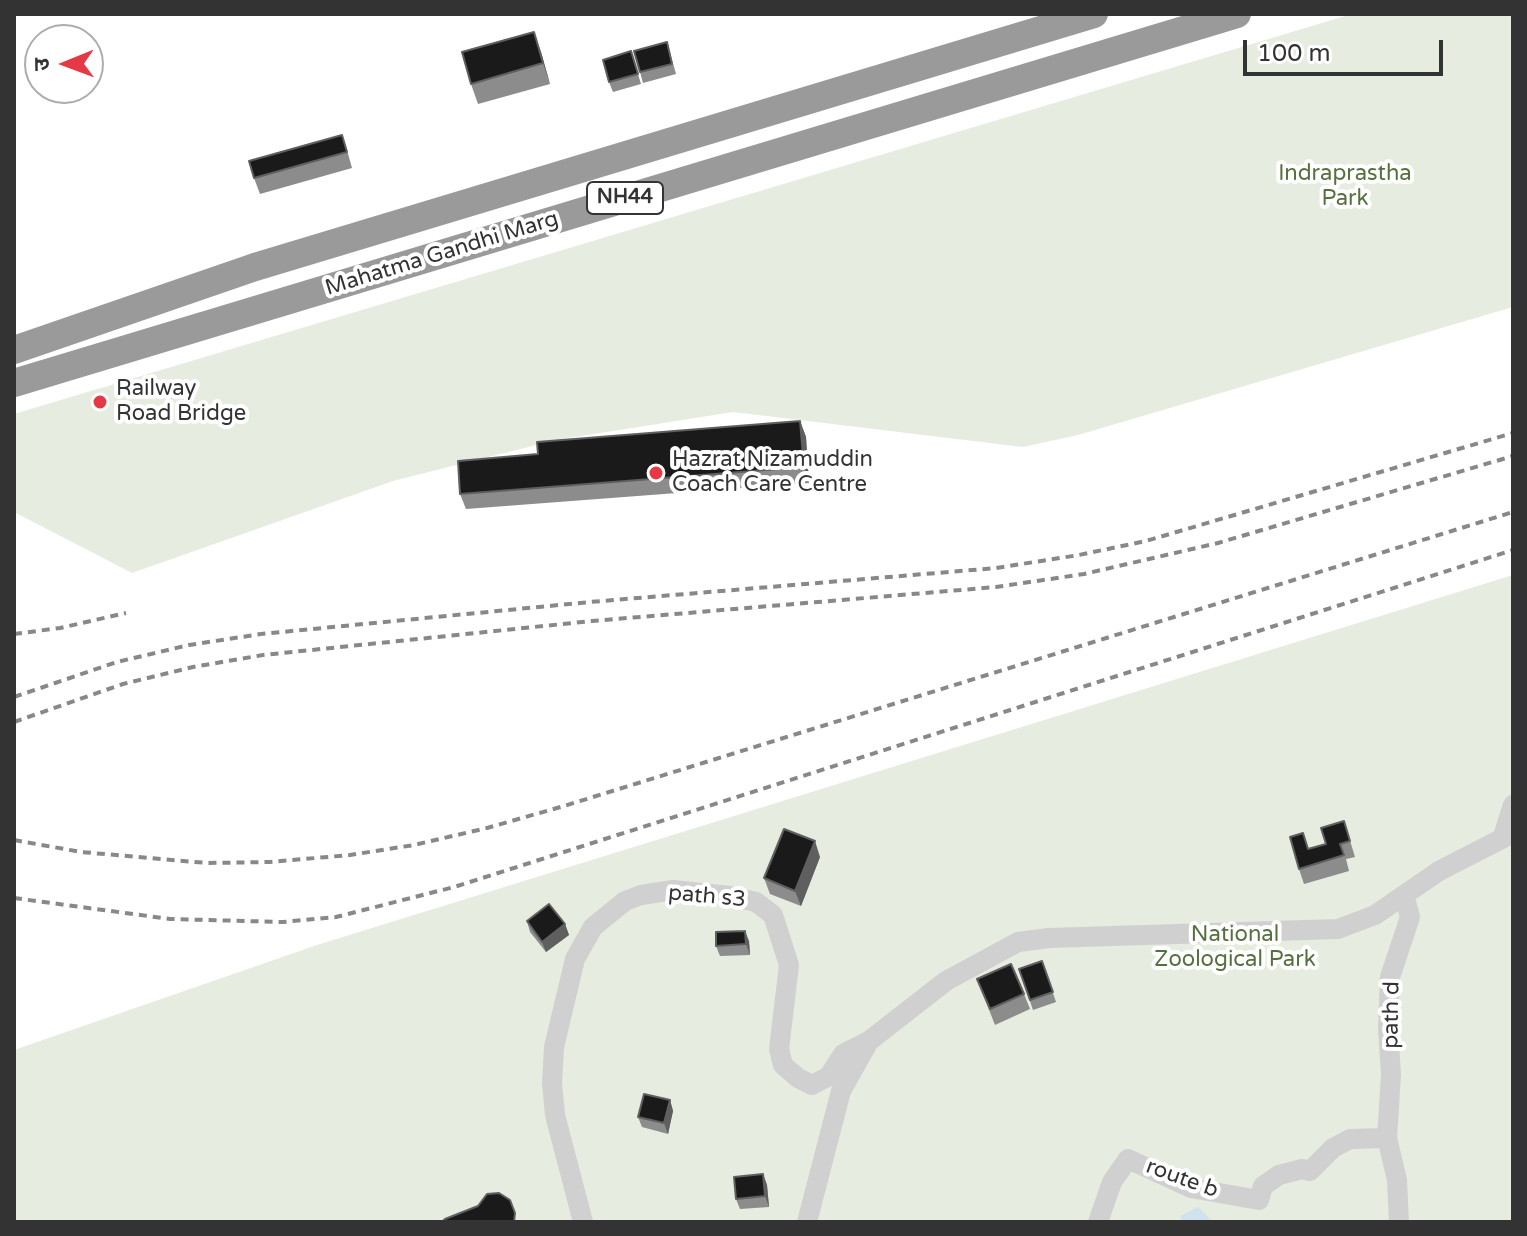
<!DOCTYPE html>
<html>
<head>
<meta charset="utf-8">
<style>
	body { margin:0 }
	#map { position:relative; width:1527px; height:1236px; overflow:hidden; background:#fff; font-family:"Varela Round","Noto Sans Devanagari",sans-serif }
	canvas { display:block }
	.frame { position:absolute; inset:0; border:16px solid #333; pointer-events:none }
	.north { position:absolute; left:24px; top:24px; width:80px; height:80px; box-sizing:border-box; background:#fff; border:2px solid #adadad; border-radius:50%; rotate:269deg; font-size:22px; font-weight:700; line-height:32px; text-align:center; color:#333 }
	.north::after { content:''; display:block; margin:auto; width:28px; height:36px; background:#e63946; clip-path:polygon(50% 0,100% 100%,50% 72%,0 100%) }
	.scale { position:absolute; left:1243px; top:40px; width:200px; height:36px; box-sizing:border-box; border:4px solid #333; border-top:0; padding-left:10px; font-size:24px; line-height:28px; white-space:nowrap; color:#333; -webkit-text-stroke:6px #fff; paint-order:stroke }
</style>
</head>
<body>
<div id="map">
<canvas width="1527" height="1236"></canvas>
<div class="frame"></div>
<div class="north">उ</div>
<div class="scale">100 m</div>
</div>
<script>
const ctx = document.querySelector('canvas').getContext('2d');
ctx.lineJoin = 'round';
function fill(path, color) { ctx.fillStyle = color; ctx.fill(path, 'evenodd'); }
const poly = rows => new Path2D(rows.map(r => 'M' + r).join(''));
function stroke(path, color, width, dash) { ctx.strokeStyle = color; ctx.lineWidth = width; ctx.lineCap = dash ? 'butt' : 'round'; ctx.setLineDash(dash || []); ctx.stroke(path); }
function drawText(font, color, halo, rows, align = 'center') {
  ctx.font = font + ' "Varela Round",sans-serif'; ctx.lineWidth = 8; ctx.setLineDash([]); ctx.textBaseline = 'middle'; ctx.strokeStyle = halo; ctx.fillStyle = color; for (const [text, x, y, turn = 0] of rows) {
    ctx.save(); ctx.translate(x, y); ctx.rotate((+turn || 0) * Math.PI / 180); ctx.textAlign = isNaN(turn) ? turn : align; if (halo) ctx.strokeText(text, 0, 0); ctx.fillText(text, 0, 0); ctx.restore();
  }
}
fill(poly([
	[1352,14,1513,14,1513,307,1078,435,1023,447,733,412,556,440,393,481,132,573,14,512,14,414],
	[1513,575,1513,1222,14,1222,14,1050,317,945]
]), '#e6ecdf');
fill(poly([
	[1198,1207,1213,1222,1183,1222,1180,1216]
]), '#cfe2ee');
stroke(poly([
	[1502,839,1513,805],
	[1387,1138,1391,1075,1388,1028,1390,977,1410,917,1404,895],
	[583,1222,555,1115,552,1083,554,1047,575,959,593,927,625,901,641,895,673,890,730,896,756,902,773,915,789,965,779,1049,783,1065,798,1078,812,1085,829,1076,843,1054,869,1041],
	[807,1222,841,1091,869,1041,946,981,1018,942,1049,938,1338,929,1375,915,1439,871,1513,833],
	[1098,1222,1112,1182,1128,1159,1191,1188,1259,1200,1263,1186,1279,1175,1302,1169,1310,1171,1333,1148,1350,1139,1387,1138,1397,1180,1399,1222]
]), '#d0d0d0', 20);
stroke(poly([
	[14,350,255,267,1094,14],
	[14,383,1237,14]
]), '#9a9a9a', 28);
stroke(poly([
	[14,634,60,628,126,613],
	[14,697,117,662,189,645,261,634,590,602,996,568,1079,555,1146,541,1513,433],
	[14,722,123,684,193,667,263,655,592,621,996,587,1084,574,1218,543,1513,456],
	[14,840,81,852,207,863,270,862,350,855,414,845,487,828,564,806,1513,512],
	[14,898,170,919,283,922,336,917,454,887,1513,550]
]), '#888', 4, [8, 6]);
fill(poly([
	[667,42,676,74,643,83,640,72],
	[631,51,641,84,613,92,609,82],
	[541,52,550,84,478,104,471,84],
	[347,150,352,168,260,194,254,178],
	[800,421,806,437,809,483,466,509,460,494,538,454],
	[1344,821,1355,857,1346,859,1349,871,1304,884,1299,869,1309,849,1326,844],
	[820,857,801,906,770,894,764,878],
	[527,921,565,924,569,935,546,952,530,932],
	[749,941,750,955,720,956,716,946],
	[1042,961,1056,1002,1033,1010,1019,969],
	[977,979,1024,994,1030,1009,995,1025],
	[670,1100,673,1111,668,1134,642,1127,638,1117],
	[763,1174,767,1185,769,1207,740,1209,736,1199]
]), '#8c8c8c');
fill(poly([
	[534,32,541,52,550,84,543,63],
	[800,421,806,437,809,483,804,467],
	[815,841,820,857,801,906,795,891],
	[565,924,569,935,546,952,542,942],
	[745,931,749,941,750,955,746,944],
	[670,1100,673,1111,668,1134,664,1123],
	[763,1174,767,1185,769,1207,765,1196]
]), '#5f5f5f');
const building = poly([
	[534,32,543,63,471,84,462,52,534,32],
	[667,42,672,64,640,72,634,51,667,42],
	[631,51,638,74,609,82,603,60,631,51],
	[342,135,347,152,254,178,249,161,342,135],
	[800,421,804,467,460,494,458,461,538,454,537,442,800,421],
	[1344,821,1350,841,1340,844,1344,855,1299,869,1290,837,1303,833,1308,849,1326,844,1321,828,1344,821],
	[784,829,815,841,795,891,764,878,784,829],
	[549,904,565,924,542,942,527,921,549,904],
	[745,931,746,944,716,946,716,932,745,931],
	[1042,961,1053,992,1030,1000,1019,969,1042,961],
	[1011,964,1024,994,990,1009,977,979,1011,964],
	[644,1094,670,1100,664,1123,638,1117,644,1094],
	[763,1174,765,1196,736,1199,734,1177,763,1174],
	[499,1193,510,1200,515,1213,514,1222,442,1222,445,1219,478,1206,487,1194,499,1193]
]);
fill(building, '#1a1a1a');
stroke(building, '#5f5f5f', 2);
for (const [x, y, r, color] of [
	[100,402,8,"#e63946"],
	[656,473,8,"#e63946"]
]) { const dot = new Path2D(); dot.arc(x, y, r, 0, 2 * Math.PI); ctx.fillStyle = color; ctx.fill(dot); stroke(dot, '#fff', 3); }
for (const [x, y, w] of [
	[625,198,76]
]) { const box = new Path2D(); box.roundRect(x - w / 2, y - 16, w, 32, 6); ctx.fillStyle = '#fff'; ctx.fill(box); stroke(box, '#333', 2); }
drawText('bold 20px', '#333', null, [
	["NH44",625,198]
]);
drawText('22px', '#56703f', '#fff', [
	["Indraprastha",1345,174],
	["Park",1345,199],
	["National",1235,935],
	["Zoological Park",1235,960]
]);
drawText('22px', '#333', '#fff', [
	["Mahatma Gandhi Marg",442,254,-17],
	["path s3",707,897,5],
	["path d",1392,1015,-89],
	["route b",1182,1179,20]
]);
drawText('22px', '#333', '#fff', [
	["Railway",116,389],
	["Road Bridge",116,414],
	["Hazrat Nizamuddin",672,460],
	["Coach Care Centre",672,485]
], 'left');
</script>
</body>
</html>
